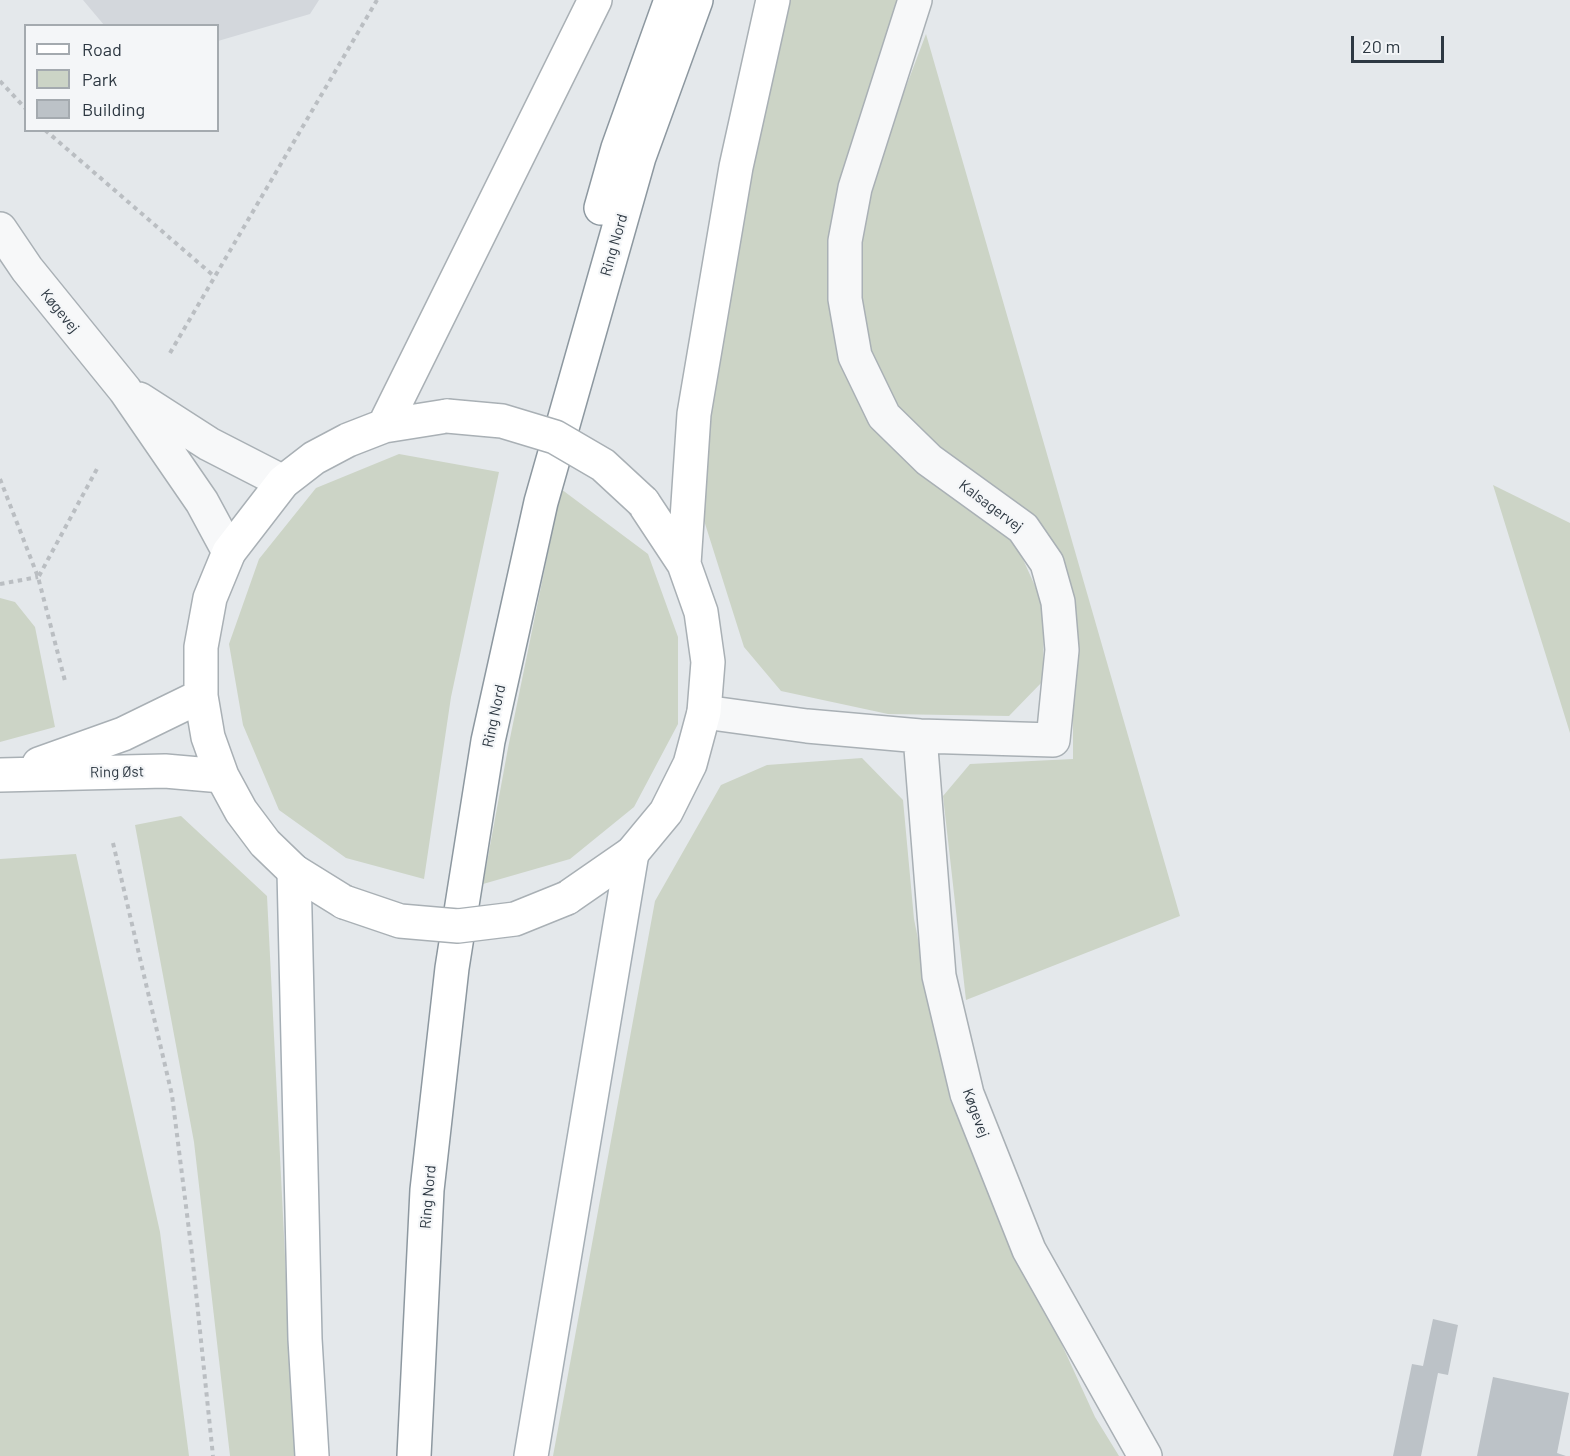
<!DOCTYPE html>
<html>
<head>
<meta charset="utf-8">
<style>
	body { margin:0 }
	#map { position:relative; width:1570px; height:1456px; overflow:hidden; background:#e4e8eb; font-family:Barlow,sans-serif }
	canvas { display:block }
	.legend { position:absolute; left:24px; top:24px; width:195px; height:108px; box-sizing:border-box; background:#f4f6f8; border:2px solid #a4aaaf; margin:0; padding:8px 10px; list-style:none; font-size:18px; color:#2d3842 }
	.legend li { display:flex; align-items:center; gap:12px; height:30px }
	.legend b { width:30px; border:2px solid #a4aaaf }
	.scale { position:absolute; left:1351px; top:36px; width:93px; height:27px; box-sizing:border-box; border:3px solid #2d3842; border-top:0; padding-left:8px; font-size:18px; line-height:21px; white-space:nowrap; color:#2d3842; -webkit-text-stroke:4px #f4f6f8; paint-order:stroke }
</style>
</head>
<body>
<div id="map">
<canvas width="1570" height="1456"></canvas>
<ul class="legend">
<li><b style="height:8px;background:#fff"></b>Road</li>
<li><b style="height:16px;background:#ccd4c6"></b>Park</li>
<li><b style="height:16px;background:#bcc2c7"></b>Building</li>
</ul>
<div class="scale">20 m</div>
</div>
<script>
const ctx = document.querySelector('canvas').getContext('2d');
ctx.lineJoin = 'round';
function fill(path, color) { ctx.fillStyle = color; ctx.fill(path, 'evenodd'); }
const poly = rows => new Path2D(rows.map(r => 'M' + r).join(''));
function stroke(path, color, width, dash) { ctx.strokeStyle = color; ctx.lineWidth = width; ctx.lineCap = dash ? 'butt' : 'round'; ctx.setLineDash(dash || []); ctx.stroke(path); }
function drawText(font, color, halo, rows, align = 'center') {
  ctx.font = font + ' Barlow,sans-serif'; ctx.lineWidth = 4.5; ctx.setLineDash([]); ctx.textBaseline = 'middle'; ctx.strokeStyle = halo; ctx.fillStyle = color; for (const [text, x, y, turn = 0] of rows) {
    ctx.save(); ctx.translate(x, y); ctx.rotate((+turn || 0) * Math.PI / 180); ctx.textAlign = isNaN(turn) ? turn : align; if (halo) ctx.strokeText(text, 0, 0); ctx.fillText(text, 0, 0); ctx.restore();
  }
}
fill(poly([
	[83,0,319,0,310,14,218,41,218,26,104,25]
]), '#d3d7dc');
fill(poly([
	[787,0,897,0,840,181,828,281,842,361,1013,537,1044,606,1043,681,1009,716,888,714,781,691,744,647,701,511,707,415,750,158],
	[926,34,1180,916,966,1000,943,796,970,764,1073,759,1073,611,946,458,899,410,869,348,860,299,865,195],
	[399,454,499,472,451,697,424,879,346,858,279,810,243,725,229,644,259,559,316,488],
	[1493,485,1570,523,1570,733],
	[561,489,648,554,678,637,678,724,634,807,570,859,483,884,508,748],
	[0,598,15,602,35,627,55,727,0,742],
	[862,758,903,800,914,919,950,1100,1095,1417,1119,1456,553,1456,655,901,721,785,767,765],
	[181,816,267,896,295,1456,230,1456,194,1142,135,825],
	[76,854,160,1232,189,1456,0,1456,0,859]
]), '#ccd4c6');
fill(poly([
	[1433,1319,1458,1325,1448,1375,1438,1373,1421,1456,1393,1456,1412,1364,1423,1366],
	[1493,1377,1569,1393,1557,1453,1566,1456,1477,1456]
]), '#bcc2c7');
const minor = poly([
	[704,712,807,726,920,736,1053,740,1062,650,1058,602,1047,563,1023,528,929,460,884,416,855,356,845,299,845,241,855,188,915,0],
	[920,736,939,976,967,1094,1029,1250,1145,1456]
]);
const tertiary = poly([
	[0,229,27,269,125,390,202,502,229,552],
	[139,399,209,444,283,482]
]);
const secondary = poly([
	[384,426,595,0],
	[684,564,694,414,736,167,773,0],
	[39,764,123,734,201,696],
	[0,775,165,771,222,776],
	[567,898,632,853,666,812,690,764,704,712,708,662,701,612,684,564,643,502],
	[344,902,294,871,265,843,241,811,222,776,208,737,201,696,201,647,210,598,229,552,283,482,314,458,348,440,384,426,447,416]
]);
const primary = poly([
	[294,871,305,1339,312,1456],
	[531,1456,632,853]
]);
const trunk = poly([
	[601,208,618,148,671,0],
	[414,1456,427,1190,452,968,488,741,541,502,639,157,696,0]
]);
stroke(minor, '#a9b0b5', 36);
stroke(tertiary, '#a9b0b5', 36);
stroke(secondary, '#a9b0b5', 36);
stroke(primary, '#a5aeb5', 36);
stroke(trunk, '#8d98a0', 36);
stroke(poly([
	[0,81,26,109],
	[45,130,215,277],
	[170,353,377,0],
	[0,479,38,577,65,681],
	[39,576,98,467],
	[0,584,38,577],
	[113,843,172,1095,192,1254,213,1456]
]), '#babec2', 4, [4.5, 4.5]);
stroke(minor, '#f7f8f9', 33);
stroke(tertiary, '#f7f8f9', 33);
stroke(secondary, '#fff', 33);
stroke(primary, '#fff', 33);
stroke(trunk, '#fff', 33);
const secondaryBridge = poly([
	[447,416,502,421,555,437,603,465,643,502],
	[344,902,400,921,458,926,515,919,567,898]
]);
stroke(secondaryBridge, '#a9b0b5', 36, []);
stroke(secondaryBridge, '#fff', 33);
drawText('15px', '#2d3842', '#f4f6f8', [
	["Ring Nord",614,245,-74],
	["Køgevej",60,311,51],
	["Kalsagervej",991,506,37],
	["Ring Nord",494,716,-78],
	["Ring Øst",117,772,-1],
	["Køgevej",976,1113,70],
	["Ring Nord",428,1197,-85]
]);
</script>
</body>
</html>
